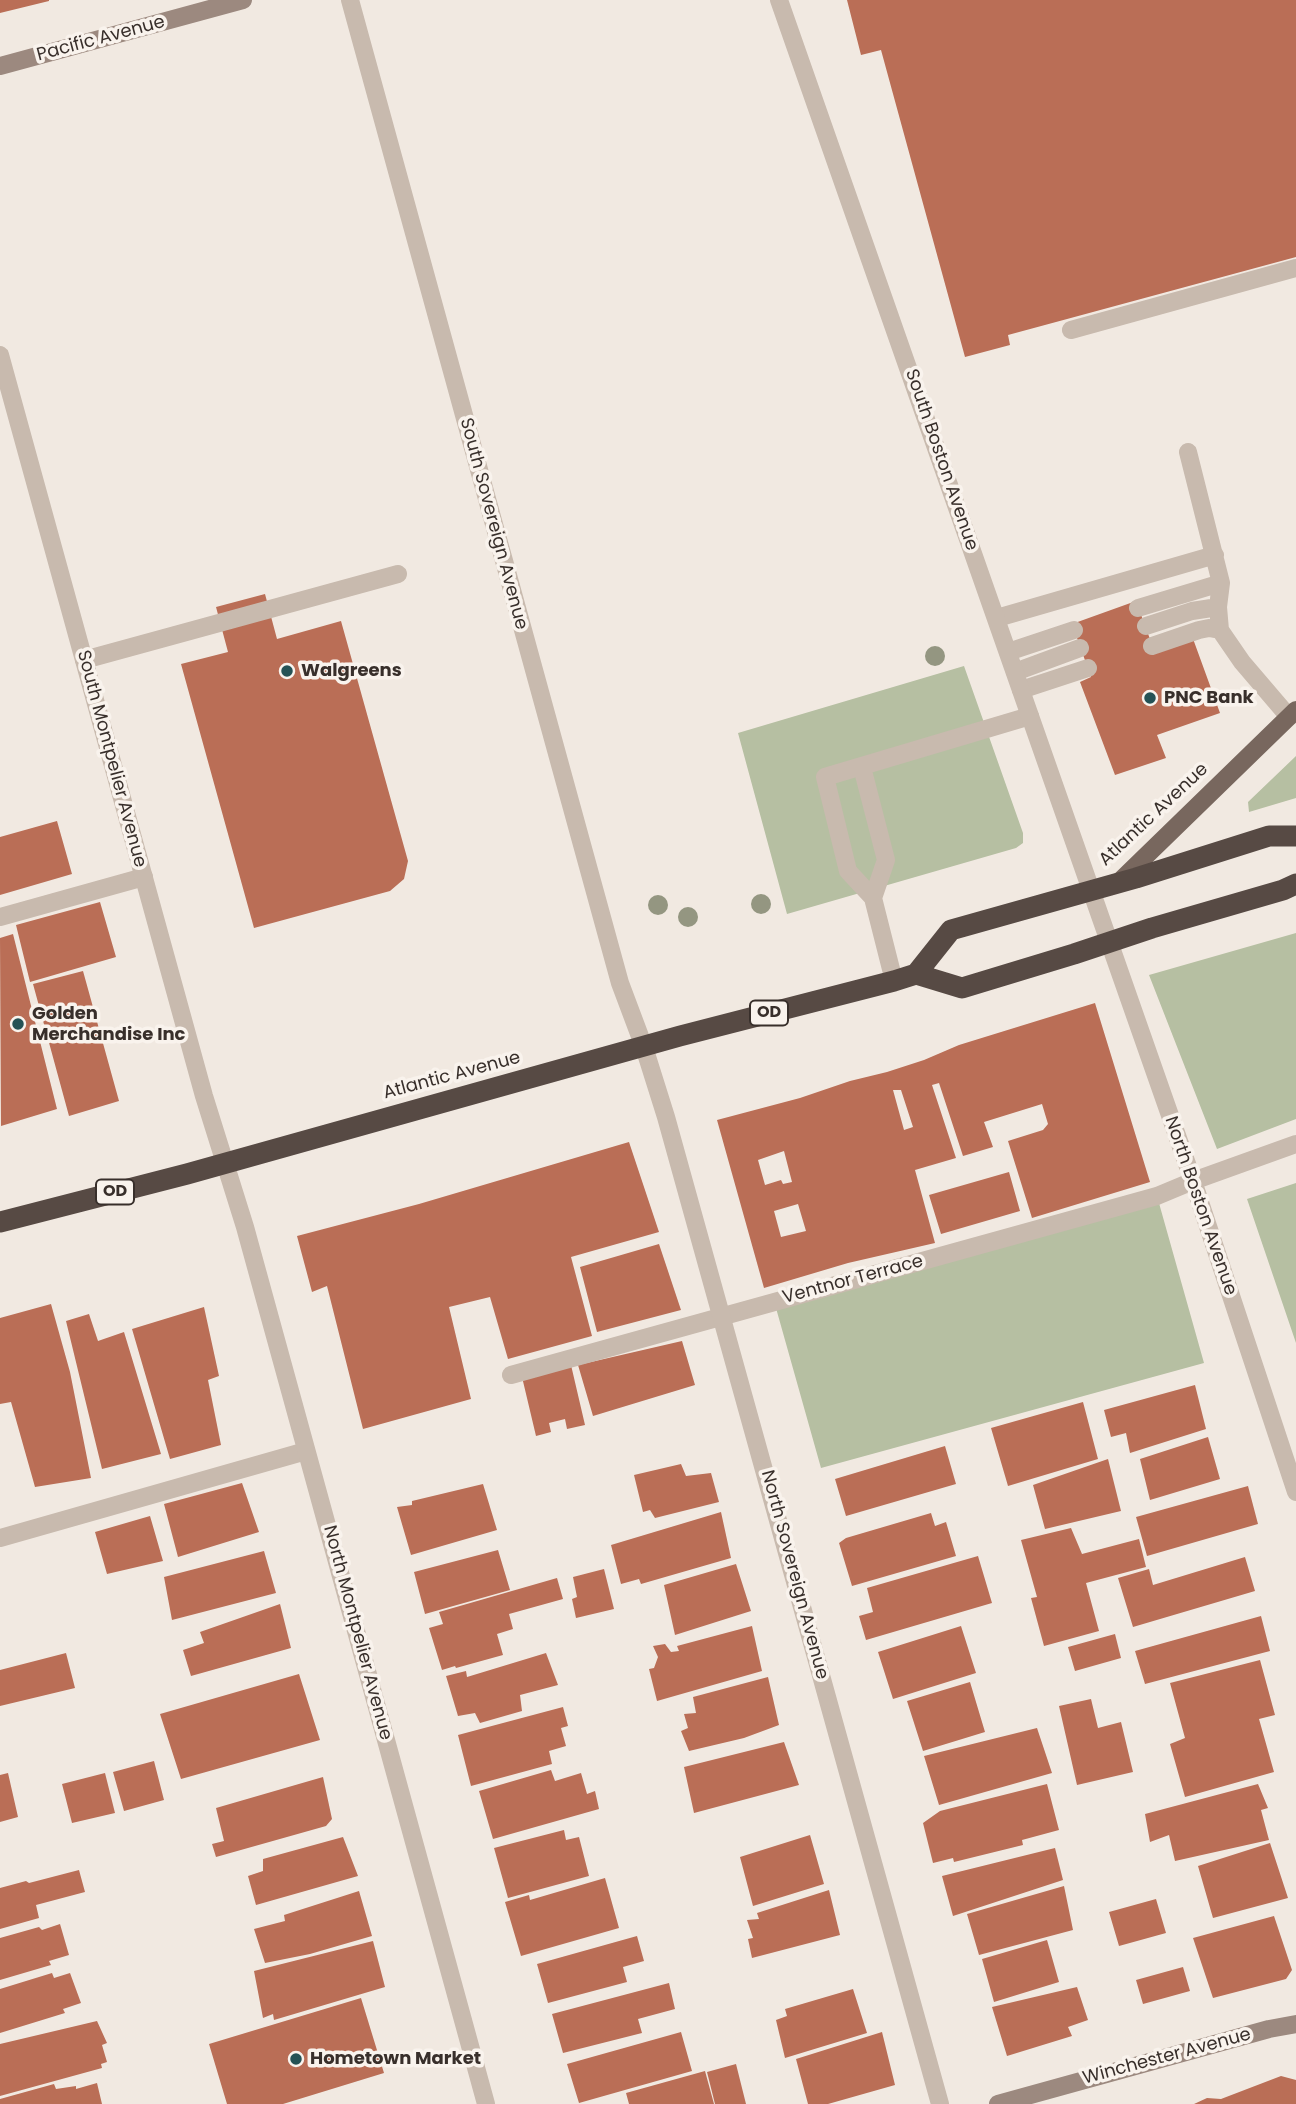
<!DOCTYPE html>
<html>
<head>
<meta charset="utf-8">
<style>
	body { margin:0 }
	canvas { display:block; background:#f1e9e1 }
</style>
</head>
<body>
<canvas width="1296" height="2104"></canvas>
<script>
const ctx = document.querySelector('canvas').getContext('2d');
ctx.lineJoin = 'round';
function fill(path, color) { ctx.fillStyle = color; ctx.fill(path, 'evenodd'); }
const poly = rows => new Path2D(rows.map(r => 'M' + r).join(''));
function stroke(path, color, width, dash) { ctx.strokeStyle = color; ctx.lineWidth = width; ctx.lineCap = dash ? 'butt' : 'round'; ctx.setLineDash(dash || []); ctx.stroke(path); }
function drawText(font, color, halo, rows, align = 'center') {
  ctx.font = font + ' Poppins,sans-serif'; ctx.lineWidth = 7; ctx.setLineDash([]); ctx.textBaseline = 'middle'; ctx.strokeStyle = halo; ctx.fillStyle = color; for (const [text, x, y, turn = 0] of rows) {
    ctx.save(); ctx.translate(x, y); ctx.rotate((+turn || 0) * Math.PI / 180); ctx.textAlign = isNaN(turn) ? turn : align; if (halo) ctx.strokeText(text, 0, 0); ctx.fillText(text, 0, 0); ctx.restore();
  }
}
fill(poly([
	[964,666,1023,833,1023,843,1016,848,787,914,738,733],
	[1296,756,1296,798,1249,812,1248,802],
	[1296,933,1296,1119,1217,1149,1149,975],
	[1296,1183,1296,1343,1247,1199],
	[1157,1196,1204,1363,821,1468,774,1301]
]), '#b6bfa2');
fill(poly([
	[0,0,49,0,49,1,0,13],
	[847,0,1296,0,1296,257,1008,335,1010,345,965,357,881,50,861,55],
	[265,594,277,639,341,621,408,861,404,879,390,891,254,928,181,664,228,652,216,607],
	[1136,601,1154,650,1192,636,1220,713,1157,735,1166,758,1115,775,1080,682,1091,677,1072,624],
	[57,821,72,874,0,895,0,837],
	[100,902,116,957,30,982,16,925],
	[13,934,57,1109,1,1126,0,938],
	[83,971,119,1101,69,1116,33,984],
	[1095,1003,1150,1182,1032,1218,1008,1141,1043,1130,1048,1124,1042,1104,984,1122,993,1147,963,1156,939,1083,932,1085,956,1158,915,1170,935,1243,848,1263,764,1288,717,1120,800,1098,850,1081,887,1072,924,1060,959,1045],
	[893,1090,901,1090,913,1127,904,1130],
	[784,1151,792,1182,783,1184,781,1180,765,1185,758,1160],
	[798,1204,806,1231,781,1237,774,1211],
	[629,1142,659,1232,571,1257,592,1336,508,1359,490,1297,449,1307,471,1399,363,1429,327,1286,312,1292,297,1236,419,1204],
	[1009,1172,1020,1211,941,1234,929,1195],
	[659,1244,681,1310,597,1332,580,1267],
	[51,1304,70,1372,91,1478,35,1487,11,1402,0,1404,0,1318],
	[204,1307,219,1376,208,1380,221,1445,170,1459,132,1329],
	[89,1314,98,1341,124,1332,161,1454,102,1469,66,1321],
	[682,1341,695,1385,593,1416,578,1365],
	[571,1365,585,1425,567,1429,565,1419,549,1423,551,1432,536,1436,522,1377],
	[1195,1385,1206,1429,1130,1453,1126,1433,1111,1437,1104,1410],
	[1083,1402,1098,1459,1008,1486,991,1428],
	[1208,1437,1220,1479,1150,1500,1140,1459],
	[945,1446,956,1484,846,1516,835,1479],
	[1108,1459,1121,1511,1045,1529,1033,1485],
	[681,1464,686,1476,711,1473,719,1502,655,1518,650,1510,643,1512,634,1475],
	[242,1483,259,1532,178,1557,164,1504],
	[483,1484,497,1530,411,1555,397,1507,412,1505,412,1501],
	[1248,1486,1258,1524,1147,1556,1136,1517],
	[721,1512,731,1558,641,1584,639,1579,621,1584,611,1545],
	[931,1513,935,1526,946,1522,956,1556,852,1586,839,1543,846,1538],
	[150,1516,163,1561,107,1574,95,1532],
	[1071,1528,1082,1554,1139,1539,1146,1567,1086,1583,1099,1631,1044,1646,1031,1598,1037,1597,1021,1540],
	[498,1550,510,1590,425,1614,414,1572],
	[264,1551,276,1593,172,1620,164,1577],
	[978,1556,992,1603,866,1640,859,1616,873,1612,867,1588],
	[1245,1557,1255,1591,1133,1627,1118,1578,1149,1569,1153,1585],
	[736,1564,751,1611,675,1635,664,1585],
	[604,1569,614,1609,576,1618,572,1599,577,1597,573,1577],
	[557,1578,563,1599,509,1614,513,1629,497,1634,503,1655,456,1668,455,1666,442,1670,429,1628,443,1624,439,1612],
	[280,1604,291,1648,191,1676,183,1650,204,1643,200,1632],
	[1261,1616,1270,1651,1145,1684,1135,1651],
	[752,1626,762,1671,657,1701,649,1669,654,1668,658,1657,653,1646,665,1644,671,1652,679,1651,677,1646],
	[961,1626,976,1673,893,1699,878,1652],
	[1115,1634,1121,1658,1075,1671,1068,1647],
	[66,1653,75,1688,0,1706,0,1670],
	[546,1653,558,1685,520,1695,522,1711,480,1723,475,1713,458,1716,446,1676,466,1671,467,1677],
	[1260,1660,1275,1715,1259,1719,1274,1772,1185,1797,1170,1744,1185,1738,1170,1683],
	[299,1674,320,1740,181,1779,160,1714],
	[768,1677,779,1725,744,1738,689,1751,681,1731,688,1728,684,1714,696,1713,693,1697],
	[970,1682,985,1732,923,1751,907,1701],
	[1091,1699,1098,1728,1121,1722,1133,1772,1077,1785,1059,1706],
	[563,1707,568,1726,561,1728,566,1746,549,1751,552,1764,471,1786,458,1735],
	[1037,1728,1052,1773,939,1805,924,1756],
	[784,1742,799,1785,694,1813,684,1767],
	[154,1761,164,1800,124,1811,113,1772],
	[551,1770,555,1781,581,1773,587,1794,595,1791,599,1809,493,1839,479,1791],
	[8,1773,18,1817,0,1822,0,1775],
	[105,1773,115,1813,72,1823,62,1784],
	[323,1777,332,1819,326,1826,216,1857,212,1844,224,1841,216,1808],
	[1047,1784,1059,1830,1022,1840,1023,1845,954,1862,953,1858,933,1863,923,1823,940,1811],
	[1258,1784,1268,1808,1261,1810,1269,1840,1175,1861,1169,1835,1150,1842,1145,1814],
	[564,1830,566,1840,579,1837,589,1876,508,1898,494,1848],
	[810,1835,824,1884,753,1906,740,1857],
	[343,1837,358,1876,256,1905,248,1876,263,1871,263,1859],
	[1270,1843,1288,1898,1213,1918,1198,1866],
	[1055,1848,1063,1880,953,1916,942,1876],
	[79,1870,85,1892,36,1905,39,1918,0,1929,0,1888,26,1881,29,1883],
	[605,1878,619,1928,521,1956,505,1902,529,1895,530,1900],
	[1064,1886,1073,1930,979,1955,967,1914],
	[829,1890,840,1935,752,1958,748,1939,753,1938,747,1920,759,1919,757,1913],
	[359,1891,372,1936,310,1954,265,1963,254,1929,285,1921,284,1915],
	[1156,1899,1166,1933,1119,1946,1109,1912],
	[1274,1916,1292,1970,1286,1979,1213,1998,1193,1938],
	[60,1924,69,1955,49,1961,51,1965,0,1980,0,1938,39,1927,42,1930],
	[637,1936,644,1961,623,1967,627,1982,548,2003,537,1964],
	[1047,1940,1059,1982,994,2002,982,1959],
	[373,1941,385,1987,274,2020,273,2014,263,2018,254,1971],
	[1183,1967,1190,1991,1143,2004,1136,1980],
	[52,1973,54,1978,70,1973,81,2003,63,2009,65,2013,0,2033,0,1989],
	[669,1983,675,2009,638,2019,642,2033,563,2053,552,2014],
	[1077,1987,1088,2020,1068,2027,1072,2036,1007,2056,992,2007],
	[853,1989,867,2033,785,2058,776,2020,787,2016,785,2009],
	[361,1998,384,2073,283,2104,227,2104,209,2044],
	[97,2021,107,2043,102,2045,107,2062,101,2064,102,2068,0,2096,0,2044],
	[681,2032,692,2071,579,2103,567,2064],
	[882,2032,895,2085,828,2104,808,2104,796,2059],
	[736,2064,746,2104,715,2104,707,2072],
	[705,2071,714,2104,629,2104,626,2093],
	[1281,2076,1296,2080,1296,2104,1194,2104,1207,2098,1221,2099],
	[97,2083,102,2104,0,2104,0,2099,54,2084,56,2089,76,2086,76,2089]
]), '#ba6e56');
stroke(poly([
	[1071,330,1296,268],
	[1188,452,1221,583,1218,607,1220,630,1242,662,1289,717],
	[1138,608,1221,583],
	[997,618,1215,555],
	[1146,626,1192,611,1218,607],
	[1152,646,1199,630,1209,628,1220,630],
	[1008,652,1074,630],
	[84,660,398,574],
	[1015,672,1080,648],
	[1021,690,1088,668],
	[862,767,886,860,873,898],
	[0,917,144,877],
	[894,981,873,898,848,871,825,777,1030,716],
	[511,1375,1157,1196,1193,1181],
	[0,1538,306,1451]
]), '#c8baae', 18);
stroke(poly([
	[350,0,620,983,644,1047,666,1117,940,2104],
	[779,0,1193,1181,1296,1492],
	[0,355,204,1096,245,1227,486,2104],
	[1193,1181,1296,1144]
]), '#c8baae', 18);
stroke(poly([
	[0,66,243,0],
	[998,2104,1269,2029,1296,2024]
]), '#9c897f', 18);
stroke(poly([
	[1118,883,1296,710]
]), '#78675e', 18);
stroke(poly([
	[916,974,962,988,1074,954,1152,928,1283,890,1296,884],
	[0,1222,187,1174,680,1036,894,981,916,974,951,930,1136,878,1269,836,1296,836]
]), '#574a44', 21);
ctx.fillStyle = '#949681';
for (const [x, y] of [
	[935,656],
	[761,904],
	[658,905],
	[688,917]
]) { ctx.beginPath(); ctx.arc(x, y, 10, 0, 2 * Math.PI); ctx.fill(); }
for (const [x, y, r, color] of [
	[287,671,7,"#255255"],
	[1150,698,7,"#255255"],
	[18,1024,7,"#255255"],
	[296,2059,7,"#255255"]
]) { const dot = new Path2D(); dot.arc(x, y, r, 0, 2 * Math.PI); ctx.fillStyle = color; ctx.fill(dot); stroke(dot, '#f9f3ed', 2.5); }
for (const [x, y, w] of [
	[769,1013,38],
	[115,1192,38]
]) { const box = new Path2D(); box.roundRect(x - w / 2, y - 12.5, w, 25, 5); ctx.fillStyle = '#f9f3ed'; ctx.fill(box); stroke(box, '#382f2b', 2); }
drawText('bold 16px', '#382f2b', null, [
	["OD",769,1013],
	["OD",115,1192]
]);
drawText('18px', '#382f2b', '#f9f3ed', [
	["Pacific Avenue",101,39,-15],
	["South Boston Avenue",941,460,71],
	["South Sovereign Avenue",493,524,75],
	["South Montpelier Avenue",111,759,75],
	["Atlantic Avenue",1154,815,-43],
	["Atlantic Avenue",452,1076,-15],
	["North Boston Avenue",1200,1206,71],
	["Ventnor Terrace",853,1280,-15],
	["North Sovereign Avenue",794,1575,75],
	["North Montpelier Avenue",357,1633,75],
	["Winchester Avenue",1167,2057,-15]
]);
drawText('bold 18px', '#382f2b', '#f9f3ed', [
	["Walgreens",301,671],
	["PNC Bank",1164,698],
	["Golden",32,1014],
	["Merchandise Inc",32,1035],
	["Hometown Market",310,2059]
], 'left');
</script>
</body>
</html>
